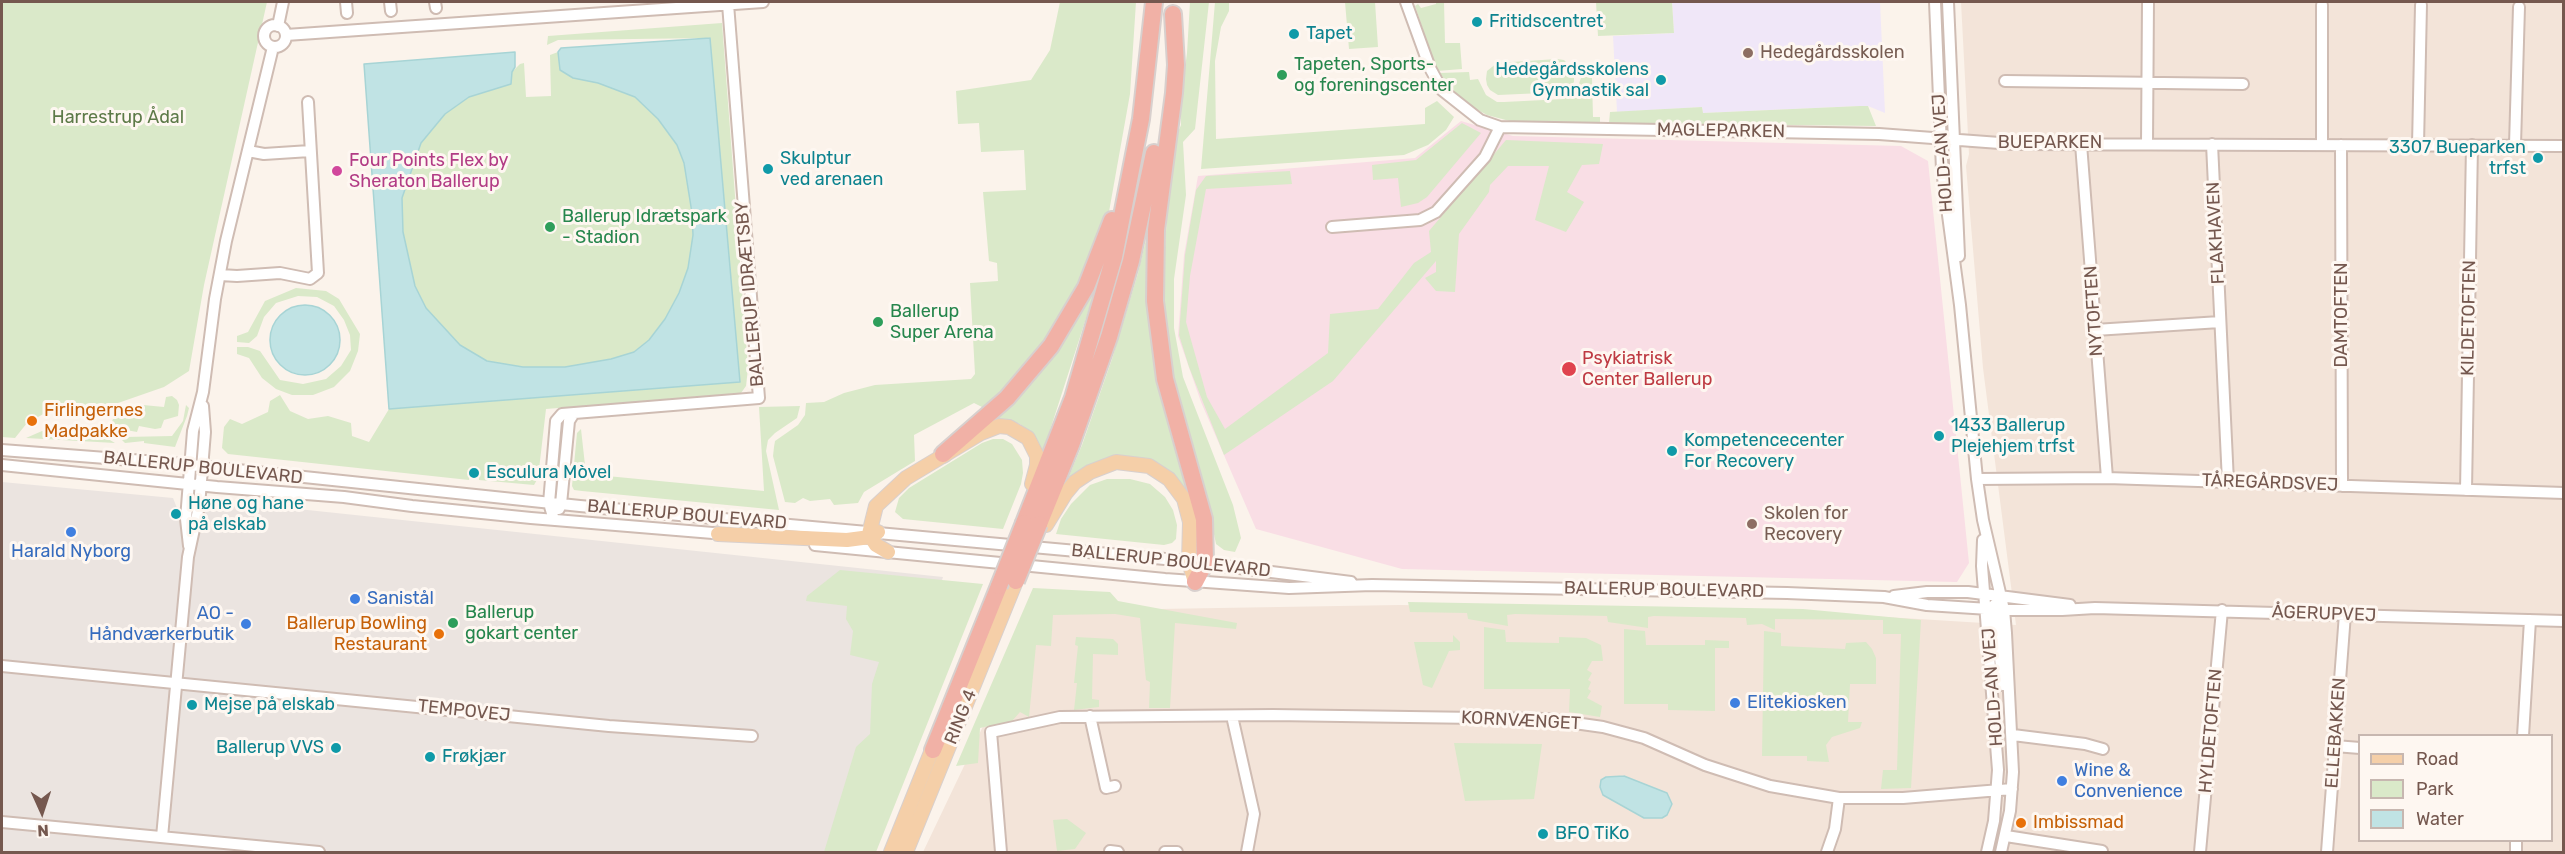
<!DOCTYPE html>
<html>
<head>
<meta charset="utf-8">
<style>
	body { margin:0 }
	#map { position:relative; width:2565px; height:854px; overflow:hidden; background:#fbf3eb; font-family:Rubik,sans-serif }
	canvas { display:block }
	.frame { position:absolute; inset:0; border:3px solid #75584f; pointer-events:none }
	.legend { position:absolute; left:2358px; top:734px; width:195px; height:108px; box-sizing:border-box; background:#fef7f1; border:2px solid #c7b7b0; margin:0; padding:8px 10px; list-style:none; font-size:18px; color:#75584f }
	.legend li { display:flex; align-items:center; gap:12px; height:30px }
	.legend b { width:30px; border:2px solid #c7b7b0 }
	.north { position:absolute; left:12px; top:782px; width:60px; height:60px; -webkit-text-stroke:4px #fef7f1; paint-order:stroke; rotate:177deg; font-size:16px; font-weight:700; line-height:24px; text-align:center; color:#75584f }
	.north::after { content:''; display:block; margin:auto; width:21px; height:27px; background:#75584f; clip-path:polygon(50% 0,100% 100%,50% 72%,0 100%) }
</style>
</head>
<body>
<div id="map">
<canvas width="2565" height="854"></canvas>
<div class="frame"></div>
<ul class="legend">
<li><b style="height:8px;background:#f5cfa8"></b>Road</li>
<li><b style="height:16px;background:#dae9c9"></b>Park</li>
<li><b style="height:16px;background:#c0e3e4"></b>Water</li>
</ul>
<div class="north">N</div>
</div>
<script>
const ctx = document.querySelector('canvas').getContext('2d');
ctx.lineJoin = 'round';
function fill(path, color) { ctx.fillStyle = color; ctx.fill(path, 'evenodd'); }
const poly = rows => new Path2D(rows.map(r => 'M' + r).join(''));
function stroke(path, color, width, dash) { ctx.strokeStyle = color; ctx.lineWidth = width; ctx.lineCap = dash ? 'butt' : 'round'; ctx.setLineDash(dash || []); ctx.stroke(path); }
function drawText(font, color, halo, rows, align = 'center') {
  ctx.font = font + ' Rubik,sans-serif'; ctx.lineWidth = 6; ctx.setLineDash([]); ctx.textBaseline = 'middle'; ctx.strokeStyle = halo; ctx.fillStyle = color; for (const [text, x, y, turn = 0] of rows) {
    ctx.save(); ctx.translate(x, y); ctx.rotate((+turn || 0) * Math.PI / 180); ctx.textAlign = isNaN(turn) ? turn : align; if (halo) ctx.strokeText(text, 0, 0); ctx.fillText(text, 0, 0); ctx.restore();
  }
}
fill(poly([
	[1961,2,2563,2,2563,852,923,852,1038,611,1399,605,1772,610,2016,625,1983,368,1966,166,1969,154],
	[2360,736,2552,736,2552,840,2360,840]
]), '#f3e4d9');
fill(poly([
	[2,482,173,498,177,508,208,511,221,505,249,508,279,507,943,577,853,852,2,852]
]), '#ebe4e0');
fill(poly([
	[1672,2,1880,2,1885,113,1868,106,1860,106,1703,113,1702,107,1617,112,1613,36,1674,33]
]), '#f0e7f8');
fill(poly([
	[1461,121,1513,136,1901,146,1928,161,1969,563,1957,582,1402,569,1256,529,1201,402,1178,336,1184,255,1198,176,1415,158]
]), '#f9dee5');
fill(poly([
	[2,2,267,2,204,285,189,371,164,387,95,411,47,412,27,423,15,438,2,437],
	[1060,2,1136,2,1130,94,1107,223,1066,312,1047,342,988,410,974,403,914,435,915,461,864,492,858,503,834,505,830,499,810,501,803,498,795,503,785,502,773,456,774,447,775,441,798,425,805,415,806,403,824,402,844,393,875,385,971,379,975,374,970,283,998,281,997,263,989,261,983,192,1026,190,1024,150,981,152,979,123,958,124,956,91,1031,80,1050,50],
	[1190,2,1209,2,1195,129,1183,142,1186,195,1174,279,1174,328,1183,377,1233,505,1241,538,1235,552,1224,550,1216,544,1207,499,1173,392,1157,288,1165,248,1171,148,1181,125,1180,107,1187,53],
	[1215,2,1229,2,1229,11,1221,27,1215,61,1216,139,1425,124,1425,108,1437,101,1454,117,1446,130,1428,145,1404,155,1201,169],
	[1345,2,1375,2,1378,47,1349,49],
	[1436,2,1444,2,1445,43,1460,43,1462,69,1437,71,1415,6,1418,4,1421,8,1436,4],
	[1596,2,1672,2,1674,33,1598,36],
	[722,23,748,368,746,386,741,393,546,409,538,478,534,485,479,480,479,472,473,471,470,473,469,480,228,454,222,448,224,427,230,419,242,424,268,412,270,401,280,395,290,411,308,419,328,416,351,423,352,436,369,442,389,409,740,382,710,38,558,40,547,45,548,36],
	[558,52,560,70,573,78,598,83,635,97,658,119,677,145,684,163,692,213,693,235,688,268,679,293,665,319,649,340,634,352,591,365,565,367,523,367,487,361,460,345,426,308,415,286,408,265,403,232,402,198,421,143,445,114,469,97,511,84,512,72,520,64,524,63,526,97,551,96,550,55],
	[1557,59,1564,60,1574,70,1574,82,1565,92,1498,95,1490,90,1487,85,1486,79,1487,71,1497,63],
	[1469,72,1470,80,1478,79,1486,95,1497,102,1504,102,1564,99,1576,92,1582,75,1592,78,1593,117,1600,117,1600,122,1598,124,1517,123,1487,115,1467,104,1452,90,1440,73],
	[1860,106,1868,106,1876,126,1609,123,1610,112,1702,107,1703,113],
	[1462,123,1481,133,1427,197,1418,203,1401,207,1398,178,1373,180,1372,165,1416,160],
	[1506,140,1603,144,1599,164,1582,165,1567,192,1584,202,1566,232,1535,220,1549,166,1508,166,1490,185,1489,192,1459,234,1455,292,1436,291,1425,278,1436,272,1436,261,1333,381,1224,455,1189,367,1179,335,1185,255,1196,190,1206,176,1290,171,1292,184,1206,189,1190,276,1186,322,1207,397,1225,429,1328,353,1330,314,1378,309,1414,263,1431,252,1429,231],
	[1148,231,1149,280,1194,493,1188,494,1176,478,1141,459,1073,480,1068,478,1082,445,1112,359,1138,273],
	[1096,274,1100,275,1043,452,1039,450,1032,434,1020,424,1013,422,985,424],
	[296,288,326,291,339,299,360,334,358,351,350,371,334,387,313,395,292,395,276,389,262,378,249,358,237,354,237,347,248,347,260,351,280,380,303,384,326,379,341,366,351,350,350,335,344,320,334,306,317,297,298,296,276,303,264,317,257,336,249,343,237,342,237,336,248,332,265,301],
	[172,396,177,400,179,405,178,416,164,420,161,428,155,429,139,426,137,432,110,427,113,419,122,415,140,417,143,405,164,407,166,397],
	[186,405,189,408,187,416,175,447,144,443,144,441,125,443,122,440,125,437,172,436,183,421],
	[800,406,797,418,775,433,768,440,766,451,779,510,582,491,574,490,572,486,577,433,581,429,586,474,764,491,759,407],
	[42,431,98,433,115,443,26,438],
	[993,439,1003,439,1012,444,1022,460,1023,473,1021,484,1003,529,903,519,895,512,899,498,909,488,982,443],
	[1107,479,1130,479,1150,484,1165,497,1173,510,1177,525,1176,539,1172,543,1164,545,1056,534,1061,519,1071,504,1090,485],
	[840,570,983,584,876,852,824,852,856,747,870,734,872,684,879,662,850,655,853,631,846,619,847,606,806,601,807,596],
	[1033,588,1110,592,1118,601,1237,623,1236,629,1175,623,1170,708,1149,708,1150,682,1146,680,1140,618,1115,614,1053,615,1051,646,1036,645,1029,717,1020,712,1012,721,980,728,978,763,956,766],
	[1408,602,1803,609,1921,620,1911,788,1881,789,1883,770,1897,770,1901,634,1883,634,1883,620,1775,619,1775,630,1762,624,1747,625,1746,618,1654,616,1648,617,1648,628,1608,622,1607,616,1515,614,1507,615,1508,626,1468,619,1467,613,1410,612],
	[1484,627,1505,630,1506,642,1559,643,1559,637,1586,638,1601,645,1603,661,1592,661,1587,670,1592,673,1588,680,1591,682,1588,689,1591,691,1587,698,1602,706,1600,717,1569,712,1570,689,1484,689],
	[1624,629,1645,631,1646,645,1705,645,1705,640,1729,641,1729,648,1715,648,1715,711,1668,710,1668,704,1624,704],
	[1764,631,1781,633,1781,646,1845,649,1846,643,1866,642,1872,649,1876,658,1876,684,1850,684,1848,722,1862,722,1860,728,1832,737,1826,745,1829,762,1807,761,1807,756,1762,756],
	[1453,635,1460,642,1460,650,1449,651,1432,688,1423,685,1414,642,1453,642],
	[1076,637,1113,639,1118,644,1118,655,1093,654,1092,699,1099,700,1099,707,1074,710,1077,683,1074,683,1078,646,1075,645],
	[1454,743,1542,744,1534,799,1465,801],
	[1067,819,1086,833,1075,849,1057,851,1053,820]
]), '#dae9c9');
const water = poly([
	[710,38,740,382,389,409,364,64,515,52,515,67,512,72,511,84,469,97,445,114,421,143,402,198,403,232,415,286,426,308,460,345,487,361,523,367,565,367,611,359,634,352,649,340,665,319,679,293,688,268,693,235,692,213,684,163,677,145,658,119,635,97,598,83,573,78,560,70,558,52,561,48,710,38],
	'270 340a35 35 0 1 1 70 0a35 35 0 1 1-70 0Z',
	[1624,776,1667,793,1672,804,1667,815,1662,818,1644,818,1603,795,1600,787,1601,780,1606,777,1624,776]
]);
fill(water, '#c0e3e4');
stroke(water, '#a7d4d5', 1.5);
const minor = poly([
	[346,2,347,13],
	[390,2,391,11],
	[435,2,436,8],
	[1406,2,1430,68,1442,90,1480,120,1500,127,1879,134,2013,144,2564,146],
	[1935,2,1942,170,1960,305,1977,479,1983,520,2004,610,2006,633,2013,772,2010,811,2001,852],
	[1948,2,1959,256],
	'264 36a11 11 0 1 1 22 0a11 11 0 1 1-22 0Z',
	[278,26,283,2],
	[286,35,763,2],
	[2005,81,2243,84],
	[2081,144,2107,478],
	[2147,144,2148,2],
	[2212,144,2228,482],
	[2322,145,2322,5],
	[2341,145,2342,486],
	[2418,145,2421,5],
	[2515,145,2519,7],
	[248,151,264,154,310,151],
	[1332,227,1420,220,1436,212,1485,157,1500,127],
	[220,275,237,276,280,273,310,279,318,273,308,102],
	[2095,330,2220,322],
	[2,450,171,463,580,506,1176,560,1351,582],
	[2,465,217,487,344,497,412,506,531,518,725,534],
	[1977,479,2107,478,2564,493],
	[2466,490,2472,145],
	[559,509,561,504,569,421,574,413],
	[554,520,549,503,556,421,562,414,759,398,728,4],
	[1983,540,1982,566,1998,770,1994,821,1987,852],
	[815,545,1165,579,1289,588,1372,585,1787,593,1884,597,1927,605,2004,610,2062,610,2095,608,2564,621],
	[189,546,186,519,193,431,203,392,215,299,226,241,273,47],
	[1894,596,1927,592,1968,592,2070,605],
	[1994,605,2003,685],
	[2,666,609,726,752,736],
	[1090,716,1106,788,1115,786],
	[1232,716,1254,814,1247,852],
	[2013,735,2085,744,2103,749],
	[2523,736,2530,620],
	[2335,746,2360,748],
	[2,822,319,852],
	[2006,836,2102,851],
	[162,837,188,557,199,506,205,432,203,406],
	[1110,851,1118,852],
	[1001,852,991,732,1060,717,1273,715,1546,719,1603,727,1644,738,1705,765,1770,786,1839,798,1903,798,2012,789],
	[1165,852,1177,852],
	[1827,852,1835,829,1839,798],
	[2200,852,2222,610],
	[2327,852,2345,614],
	[2516,852,2516,840]
]);
const major = poly([
	[1046,525,1065,494,1075,482,1090,472,1116,462,1149,466,1169,479,1184,499,1190,522,1189,562,1195,582],
	[718,534,847,540,870,537,878,532],
	[888,552,876,545,869,534,876,506,906,478,981,433,999,426,1009,427,1028,438,1037,456,1037,465,1032,484],
	[891,852,936,740],
	[906,852,1016,581]
]);
const highway = poly([
	[1173,14,1176,65,1174,93,1156,230,1155,301,1165,379,1204,519,1205,563,1195,582],
	[943,454,1007,398,1051,346,1086,287,1112,220],
	[1024,523,1073,398,1114,257,1141,119,1154,2],
	[1039,524,1071,445,1109,337,1131,261,1154,153],
	[933,750,999,586]
]);
stroke(minor, '#cfbcb3', 14);
stroke(major, '#d8d0ce', 16);
stroke(highway, '#d8d0ce', 20);
stroke(minor, '#fff', 10);
stroke(major, '#f5cfa8', 14);
stroke(highway, '#f1b1a6', 16);
const highwayBridge = poly([
	[1016,581,1039,524],
	[999,586,1024,523]
]);
stroke(highwayBridge, '#d8d0ce', 20, []);
stroke(highwayBridge, '#f1b1a6', 16);
for (const [x, y, r, color] of [
	[1477,22,6,"#0f9aa8"],
	[1294,34,6,"#0f9aa8"],
	[1748,53,6,"#8d6e63"],
	[1282,75,6,"#2e9e5b"],
	[1661,80,6,"#0f9aa8"],
	[2538,158,6,"#0f9aa8"],
	[768,169,6,"#0f9aa8"],
	[337,171,6,"#d1479c"],
	[550,227,6,"#2e9e5b"],
	[878,322,6,"#2e9e5b"],
	[1569,369,8,"#e0444e"],
	[32,421,6,"#e8710a"],
	[1939,436,6,"#0f9aa8"],
	[1672,451,6,"#0f9aa8"],
	[474,473,6,"#0f9aa8"],
	[176,514,6,"#0f9aa8"],
	[1752,524,6,"#8d6e63"],
	[71,532,6,"#3f7fe0"],
	[355,599,6,"#3f7fe0"],
	[453,623,6,"#2e9e5b"],
	[246,624,6,"#3f7fe0"],
	[439,634,6,"#e8710a"],
	[1735,703,6,"#3f7fe0"],
	[192,705,6,"#0f9aa8"],
	[336,748,6,"#0f9aa8"],
	[430,757,6,"#0f9aa8"],
	[2062,781,6,"#3f7fe0"],
	[2021,823,6,"#e8710a"],
	[1543,834,6,"#0f9aa8"]
]) { const dot = new Path2D(); dot.arc(x, y, r, 0, 2 * Math.PI); ctx.fillStyle = color; ctx.fill(dot); stroke(dot, '#fef7f1', 2); }
drawText('18px', '#0d838f', '#fef7f1', [
	["Fritidscentret",1489,22],
	["Tapet",1306,34],
	["Hedegårdsskolens",1649,70,"right"],
	["Gymnastik sal",1649,91,"right"],
	["3307 Bueparken",2526,148,"right"],
	["trfst",2526,169,"right"],
	["Skulptur",780,159],
	["ved arenaen",780,180],
	["1433 Ballerup",1951,426],
	["Plejehjem trfst",1951,447],
	["Kompetencecenter",1684,441],
	["For Recovery",1684,462],
	["Esculura Mòvel",486,473],
	["Høne og hane",188,504],
	["på elskab",188,525],
	["Mejse på elskab",204,705],
	["Ballerup VVS",324,748,"right"],
	["Frøkjær",442,757],
	["BFO TiKo",1555,834]
], 'left');
drawText('18px', '#785e54', '#fef7f1', [
	["Hedegårdsskolen",1760,53],
	["Skolen for",1764,514],
	["Recovery",1764,535]
], 'left');
drawText('18px', '#27864d', '#fef7f1', [
	["Tapeten, Sports-",1294,65],
	["og foreningscenter",1294,86],
	["Ballerup Idrætspark",562,217],
	["- Stadion",562,238],
	["Ballerup",890,312],
	["Super Arena",890,333],
	["Ballerup",465,613],
	["gokart center",465,634]
], 'left');
drawText('18px', '#5d7a48', '#fef7f1', [
	["Harrestrup Ådal",118,118]
]);
drawText('18px', '#75584f', '#fef7f1', [
	["MAGLEPARKEN",1721,131,1],
	["BUEPARKEN",2050,143],
	["HOLD-AN VEJ",1943,153,-94],
	["FLAKHAVEN",2216,233,-93],
	["BALLERUP IDRÆTSBY",750,294,-95],
	["NYTOFTEN",2094,311,-94],
	["DAMTOFTEN",2342,315,-90],
	["KILDETOFTEN",2469,318,-89],
	["BALLERUP BOULEVARD",203,468,6],
	["TÅREGÅRDSVEJ",2270,483,2],
	["BALLERUP BOULEVARD",687,515,5],
	["BALLERUP BOULEVARD",1171,561,6],
	["BALLERUP BOULEVARD",1664,590,1],
	["ÅGERUPVEJ",2324,614,2],
	["HOLD-AN VEJ",1993,687,-94],
	["TEMPOVEJ",464,711,6],
	["RING 4",961,717,-68],
	["KORNVÆNGET",1521,721,3],
	["HYLDETOFTEN",2211,731,-85],
	["ELLEBAKKEN",2336,733,-86]
]);
drawText('18px', '#b23c85', '#fef7f1', [
	["Four Points Flex by",349,161],
	["Sheraton Ballerup",349,182]
], 'left');
drawText('18px', '#be3a42', '#fef7f1', [
	["Psykiatrisk",1582,359],
	["Center Ballerup",1582,380]
], 'left');
drawText('18px', '#c56008', '#fef7f1', [
	["Firlingernes",44,411],
	["Madpakke",44,432],
	["Ballerup Bowling",427,624,"right"],
	["Restaurant",427,645,"right"],
	["Imbissmad",2033,823]
], 'left');
drawText('18px', '#366cbe', '#fef7f1', [
	["Harald Nyborg",71,552,"center"],
	["Sanistål",367,599],
	["AO -",234,614,"right"],
	["Håndværkerbutik",234,635,"right"],
	["Elitekiosken",1747,703],
	["Wine &",2074,771],
	["Convenience",2074,792]
], 'left');
</script>
</body>
</html>
